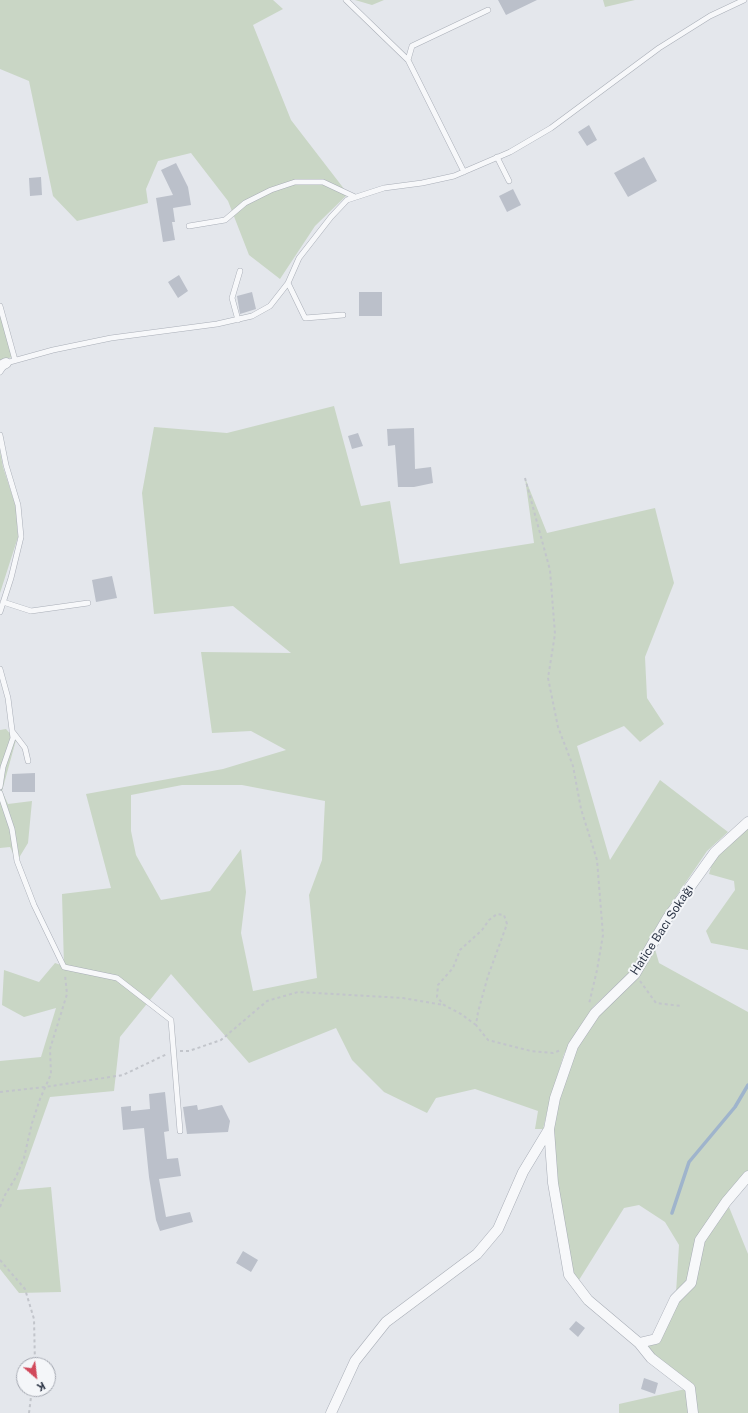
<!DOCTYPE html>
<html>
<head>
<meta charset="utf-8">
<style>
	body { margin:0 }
	#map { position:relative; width:748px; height:1413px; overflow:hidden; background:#e4e7ec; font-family:"Public Sans",sans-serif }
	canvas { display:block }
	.north { position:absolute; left:16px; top:1357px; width:40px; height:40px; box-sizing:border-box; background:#f4f6f9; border:1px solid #a4a8b1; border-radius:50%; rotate:152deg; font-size:11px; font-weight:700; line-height:16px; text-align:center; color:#2b3445 }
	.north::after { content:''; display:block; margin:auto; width:14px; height:18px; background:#d1495b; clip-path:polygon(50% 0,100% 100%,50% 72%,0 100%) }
</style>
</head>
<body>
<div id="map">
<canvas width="748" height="1413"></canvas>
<div class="north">K</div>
</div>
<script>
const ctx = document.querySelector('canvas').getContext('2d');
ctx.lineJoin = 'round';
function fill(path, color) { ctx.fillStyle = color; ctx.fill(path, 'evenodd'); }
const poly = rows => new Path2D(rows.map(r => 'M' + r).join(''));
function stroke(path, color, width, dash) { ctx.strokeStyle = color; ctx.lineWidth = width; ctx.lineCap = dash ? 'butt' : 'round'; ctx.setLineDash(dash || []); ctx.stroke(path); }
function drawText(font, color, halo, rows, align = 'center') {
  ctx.font = font + ' "Public Sans",sans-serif'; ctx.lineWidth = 4; ctx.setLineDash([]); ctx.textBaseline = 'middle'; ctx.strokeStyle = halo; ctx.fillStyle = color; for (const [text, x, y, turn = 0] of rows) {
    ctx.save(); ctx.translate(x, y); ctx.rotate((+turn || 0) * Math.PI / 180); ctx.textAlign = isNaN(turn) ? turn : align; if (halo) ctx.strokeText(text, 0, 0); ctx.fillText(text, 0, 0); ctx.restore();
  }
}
fill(poly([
	[0,0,273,0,283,9,253,25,291,120,348,194,315,226,280,279,249,255,228,201,191,153,158,161,146,189,148,203,77,221,53,196,29,81,0,69],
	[355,0,384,0,372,5],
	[603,0,635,0,605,7],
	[0,314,12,357,0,361],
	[334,406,361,506,390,501,400,564,534,543,525,478,547,533,655,508,674,583,645,657,647,698,664,724,640,742,624,726,577,746,610,860,660,780,728,832,707,851,661,919,631,971,593,1007,564,1054,550,1100,543,1129,535,1129,538,1111,475,1089,436,1098,427,1113,384,1092,352,1060,336,1028,249,1063,171,974,120,1037,114,1091,50,1097,17,1190,51,1187,61,1292,19,1293,0,1269,0,1061,41,1057,56,1008,24,1017,2,1005,4,970,39,982,55,963,64,966,62,894,111,888,86,794,223,769,286,750,251,731,212,733,201,652,291,653,233,606,154,614,142,493,154,427,227,433],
	[182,785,242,785,325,801,322,860,309,895,317,978,253,991,241,933,246,892,241,849,210,891,161,900,136,855,131,831,131,795],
	[0,451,3,467,16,507,18,537,0,593],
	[6,729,16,740,2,791,8,804,32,801,28,843,17,861,10,847,0,848,0,730],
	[748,828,748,950,711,943,706,931,735,890,734,881,709,874,715,853],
	[655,949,659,963,748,1012,748,1170,723,1200,696,1238,688,1282,676,1293,679,1245,665,1222,639,1205,624,1208,579,1280,572,1273,557,1181,553,1128,558,1100,577,1048,599,1014,640,974],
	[729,1207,748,1254,748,1413,619,1413,619,1404,690,1388,653,1356,644,1344,658,1342,678,1303,695,1285,705,1241]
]), '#c9d6c5');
stroke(poly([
	[672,1213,689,1162,735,1107,748,1085]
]), '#9fb4cc', 3.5);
fill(poly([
	[498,0,537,0,506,15],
	[589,125,597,140,587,146,578,132],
	[644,157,657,181,628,197,614,173],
	[176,163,188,187,191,205,173,208,175,222,172,222,175,240,163,242,156,198,173,195,161,170],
	[41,177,42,195,30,196,29,178],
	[513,189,521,205,507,212,499,196],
	[179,275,188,291,178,298,168,282],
	[252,292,256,309,240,314,237,296],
	[359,292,382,292,382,316,359,316],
	[414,428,415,469,431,467,433,483,414,487,398,487,395,445,388,446,387,429],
	[358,433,363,446,352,449,348,436],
	[112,576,117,598,96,602,92,580],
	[35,773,35,792,12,792,12,774],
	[165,1092,169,1131,164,1132,167,1159,178,1158,181,1176,159,1179,166,1217,190,1212,193,1222,160,1231,156,1220,149,1177,144,1128,123,1130,121,1107,131,1106,131,1111,150,1109,149,1094],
	[197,1105,198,1110,222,1105,230,1121,228,1132,187,1134,183,1107],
	[243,1251,258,1260,251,1272,236,1263],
	[576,1321,585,1328,578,1337,569,1329],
	[644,1378,658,1383,655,1394,641,1389]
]), '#bbc0ca');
const service = poly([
	[346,0,408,60],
	[497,157,509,181],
	[464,172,408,60,412,46,488,10],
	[189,226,225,220,245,203,271,190,295,182,323,182,355,197],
	[288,283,305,318,343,315],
	[0,306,15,360],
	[238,320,232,298,240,271],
	[0,372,6,363,53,350,111,338,217,324,252,316,270,306,288,283,299,258,331,217,347,200,384,188,422,183,454,176,510,152,551,128,659,48,710,16,744,0],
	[0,435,6,465,18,505,21,537,11,578,0,612],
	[3,602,31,611,88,603],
	[0,669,8,698,13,738,3,767,0,787],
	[12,731,25,748,28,761],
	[0,793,12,829,17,861,34,905,64,967,117,978,171,1020,180,1131]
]);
const minor = poly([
	[0,366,6,363],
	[549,1129,553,1183,569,1275,588,1300,639,1343,651,1358,690,1388,693,1413],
	[639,1343,656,1339,675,1299,691,1283,700,1240,726,1202,748,1176],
	[331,1413,355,1361,386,1322,477,1254,498,1229,523,1172,549,1129,555,1098,573,1046,595,1013,635,974,667,919,715,852,748,822]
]);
stroke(service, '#a9aeb7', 6);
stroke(minor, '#a9aeb7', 11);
stroke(poly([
	[525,478,550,570,555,634,548,678,558,727,573,766,581,809,597,860,603,935,597,970,589,1004],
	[640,981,656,1003,681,1006],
	[476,1025,461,1014,444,1005,437,997,438,985,453,968,460,950,482,930,489,920,497,914,504,915,507,924,488,976,478,1012,476,1025,488,1040,531,1051,553,1053,561,1050],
	[180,1051,189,1051,221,1040,267,1001,298,992,403,998,444,1005],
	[0,1092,45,1087,123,1075,167,1054],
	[0,1207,5,1195,16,1177,24,1158,32,1123,40,1099,51,1074,50,1049,67,994,65,975],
	[0,1260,25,1289,34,1319,35,1365],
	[29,1413,32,1389]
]), '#c2c5cb', 2, [3, 3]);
stroke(service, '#f7f8fa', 5);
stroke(minor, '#f7f8fa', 10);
drawText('12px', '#2b3445', '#f4f6f9', [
	["Hatice Bacı Sokağı",662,930,-57]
]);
</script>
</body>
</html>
